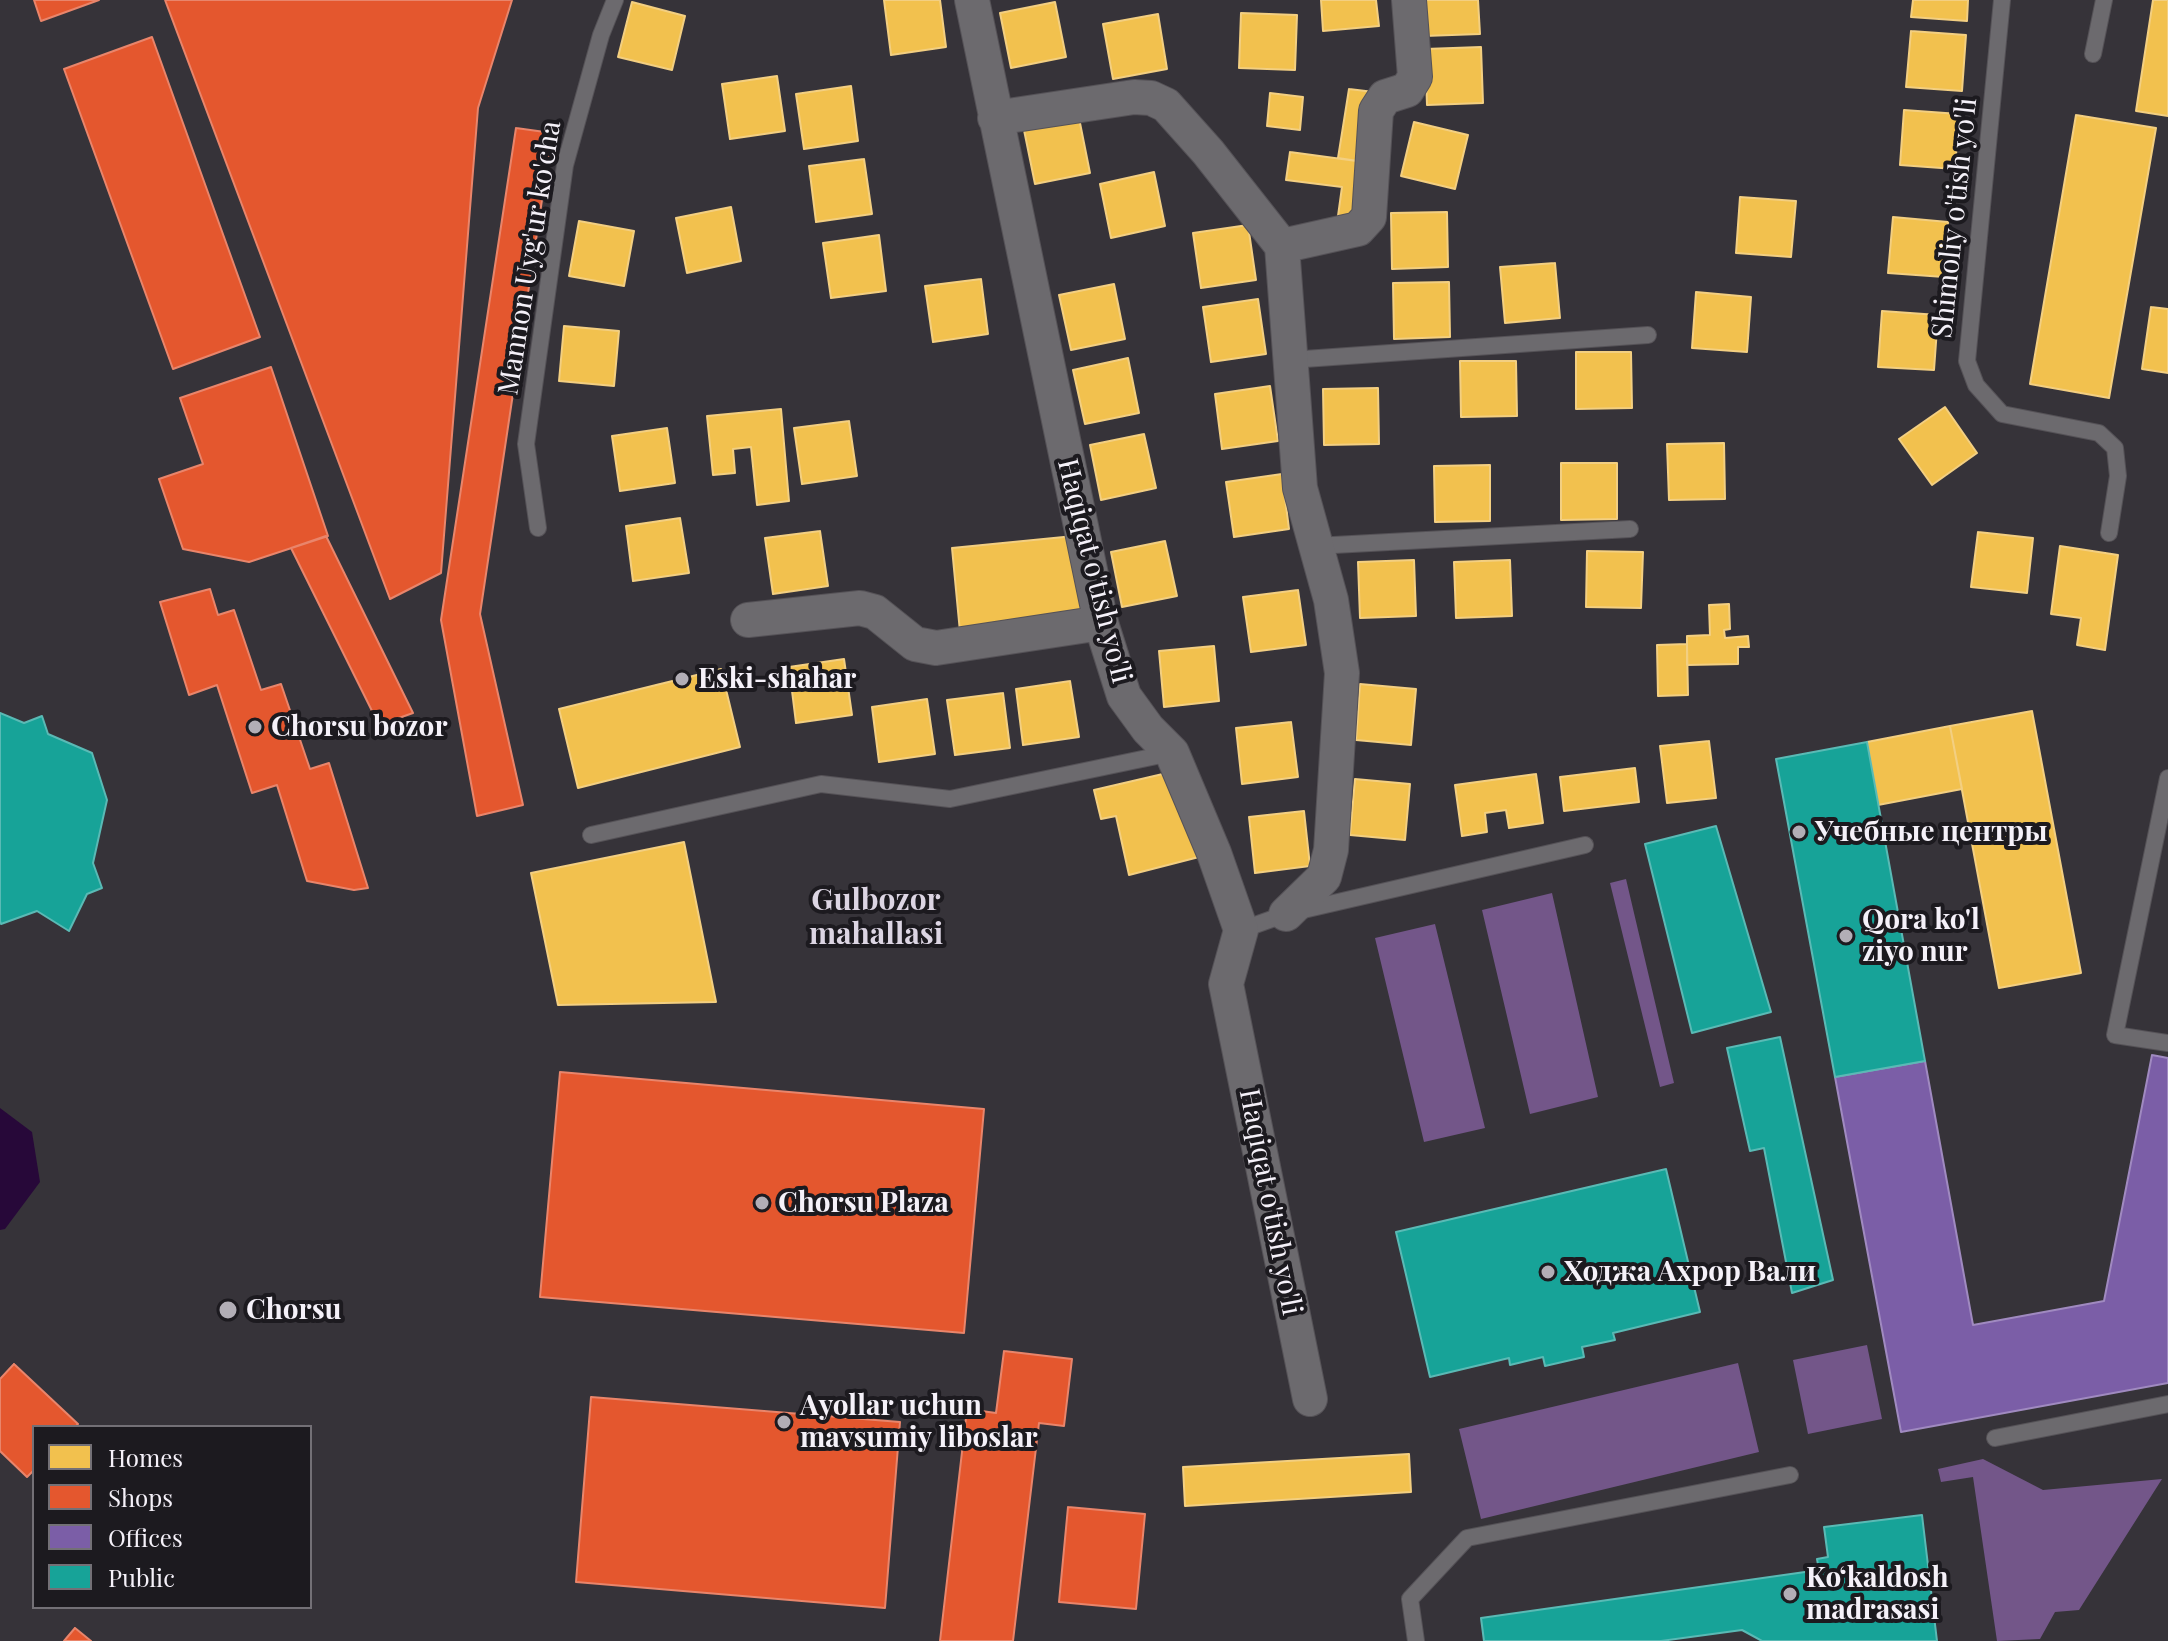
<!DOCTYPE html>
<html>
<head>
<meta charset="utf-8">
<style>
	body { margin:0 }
	#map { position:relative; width:2168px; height:1641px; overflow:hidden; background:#363339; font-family:"Playfair Display",serif }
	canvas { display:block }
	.legend { position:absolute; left:32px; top:1425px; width:280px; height:184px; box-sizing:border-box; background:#1c1a1f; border:2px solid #737076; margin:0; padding:10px 14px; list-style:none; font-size:24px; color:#f5f1f9 }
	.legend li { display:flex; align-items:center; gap:16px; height:40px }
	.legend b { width:40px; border:2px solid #737076 }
</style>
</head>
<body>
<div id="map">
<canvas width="2168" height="1641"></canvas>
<ul class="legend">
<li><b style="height:22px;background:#f2c14e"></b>Homes</li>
<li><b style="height:22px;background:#e4572e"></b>Shops</li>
<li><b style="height:22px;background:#7b5ea7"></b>Offices</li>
<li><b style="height:22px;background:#17a398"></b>Public</li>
</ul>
</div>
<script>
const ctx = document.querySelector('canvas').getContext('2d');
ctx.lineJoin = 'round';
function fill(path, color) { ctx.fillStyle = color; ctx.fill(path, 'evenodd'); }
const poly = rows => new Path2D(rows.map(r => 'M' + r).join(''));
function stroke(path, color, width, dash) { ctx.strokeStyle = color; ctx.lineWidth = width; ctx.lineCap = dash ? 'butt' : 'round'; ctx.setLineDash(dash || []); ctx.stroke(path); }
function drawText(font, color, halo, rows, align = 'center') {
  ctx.font = font + ' "Playfair Display",serif'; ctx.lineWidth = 8; ctx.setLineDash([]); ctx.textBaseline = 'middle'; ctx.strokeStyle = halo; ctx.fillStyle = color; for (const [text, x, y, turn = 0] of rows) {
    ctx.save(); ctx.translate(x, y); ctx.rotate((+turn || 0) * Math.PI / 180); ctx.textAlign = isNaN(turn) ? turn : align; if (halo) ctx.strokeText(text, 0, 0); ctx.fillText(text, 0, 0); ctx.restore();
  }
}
fill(poly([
	[1626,879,1674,1083,1660,1087,1610,883],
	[1552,893,1598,1097,1530,1114,1482,910],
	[1435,924,1485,1128,1424,1142,1375,938],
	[1867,1345,1882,1419,1808,1434,1793,1360],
	[1738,1363,1759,1452,1481,1519,1459,1429],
	[1983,1459,2043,1490,2162,1479,2079,1610,2055,1612,2040,1639,1997,1641,1973,1477,1941,1482,1938,1469]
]), '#735689');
fill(poly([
	[0,1108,32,1132,40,1182,5,1229,0,1230]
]), '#270839');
const homes = poly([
	[884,0,940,0,946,47,891,55,884,0],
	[1321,0,1376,0,1379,26,1323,31,1321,0],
	[1423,0,1478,0,1480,34,1424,36,1423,0],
	[1913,0,1968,0,1967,21,1911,17,1913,0],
	[2153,0,2168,0,2168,116,2136,111,2153,0],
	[632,2,685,16,672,70,618,57,632,2],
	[1055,2,1066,57,1011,68,1000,13,1055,2],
	[1241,13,1297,15,1295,70,1239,68,1241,13],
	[1158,14,1167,69,1113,79,1103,24,1158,14],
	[1911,31,1966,35,1962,91,1906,87,1911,31],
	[1481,47,1483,103,1427,105,1425,49,1481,47],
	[777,76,785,131,730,139,722,84,777,76],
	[851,86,858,141,804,149,796,94,851,86],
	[1349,89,1374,92,1364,162,1338,158,1349,89],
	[1270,93,1303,97,1300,130,1267,126,1270,93],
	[1904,110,1959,114,1955,169,1900,165,1904,110],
	[2076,115,2156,128,2109,398,2030,384,2076,115],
	[1079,118,1090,173,1035,184,1024,130,1079,118],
	[1414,122,1468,135,1455,189,1401,176,1414,122],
	[1290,152,1364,162,1363,214,1338,216,1342,187,1286,180,1290,152],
	[864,159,872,214,816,222,809,166,864,159],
	[1154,172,1165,226,1111,238,1100,184,1154,172],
	[1740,197,1796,201,1791,257,1736,253,1740,197],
	[731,207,741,261,687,273,676,218,731,207],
	[1447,212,1448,267,1392,269,1391,213,1447,212],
	[1893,217,1948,222,1944,277,1888,273,1893,217],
	[579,221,634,231,624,286,569,276,579,221],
	[1248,225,1256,280,1201,288,1193,233,1248,225],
	[879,235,886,291,831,298,823,243,879,235],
	[1555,263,1560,318,1505,323,1500,267,1555,263],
	[981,279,988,334,933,342,925,286,981,279],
	[1449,282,1450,337,1394,339,1393,283,1449,282],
	[1114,284,1125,339,1071,350,1059,295,1114,284],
	[1696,292,1751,297,1747,352,1692,348,1696,292],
	[1258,299,1266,354,1211,362,1203,307,1258,299],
	[2151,307,2168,309,2168,373,2142,369,2151,307],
	[1882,311,1938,315,1934,370,1878,367,1882,311],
	[564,326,619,331,614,386,559,381,564,326],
	[1576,352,1631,352,1632,408,1576,409,1576,352],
	[1128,358,1139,413,1085,424,1073,370,1128,358],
	[1460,361,1516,361,1517,416,1461,417,1460,361],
	[1270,386,1278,441,1222,449,1215,394,1270,386],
	[1378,388,1379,444,1324,445,1323,389,1378,388],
	[1945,407,1977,453,1932,485,1899,439,1945,407],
	[781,409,789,501,757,505,751,447,733,449,735,473,713,475,707,416,781,409],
	[849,421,857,476,802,484,794,428,849,421],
	[667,428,675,483,620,491,612,436,667,428],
	[1144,434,1156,488,1101,500,1090,445,1144,434],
	[1724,443,1725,499,1669,500,1667,444,1724,443],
	[1561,463,1617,463,1617,519,1561,520,1561,463],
	[1490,465,1490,521,1435,522,1434,466,1490,465],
	[1282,474,1289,529,1234,537,1226,482,1282,474],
	[680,518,689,573,633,581,626,526,680,518],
	[820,531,828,586,773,594,765,538,820,531],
	[1978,532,2033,538,2027,593,1971,587,1978,532],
	[1074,536,1082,620,960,632,952,548,1074,536],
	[1165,541,1177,596,1122,607,1111,552,1165,541],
	[2060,546,2118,555,2105,650,2077,645,2081,618,2051,614,2060,546],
	[1587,551,1643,552,1641,608,1586,607,1587,551],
	[1414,560,1416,616,1360,618,1358,562,1414,560],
	[1510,560,1512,616,1456,618,1454,562,1510,560],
	[1298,590,1306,645,1251,652,1243,597,1298,590],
	[1729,604,1730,629,1724,630,1725,638,1748,636,1749,647,1738,647,1738,664,1687,665,1687,636,1710,635,1709,605,1729,604],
	[1687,644,1688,695,1658,696,1657,645,1687,644],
	[1214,646,1219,701,1164,707,1159,651,1214,646],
	[844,659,852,715,796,723,789,667,844,659],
	[721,669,740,747,578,788,559,709,721,669],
	[1070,681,1079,737,1023,745,1016,689,1070,681],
	[1360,684,1416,689,1411,745,1356,740,1360,684],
	[1003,693,1010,748,955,755,947,700,1003,693],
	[927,699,935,754,879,762,872,707,927,699],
	[2032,711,2081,973,1999,988,1950,726,2032,711],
	[1291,722,1298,777,1242,784,1236,728,1291,722],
	[1950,726,1962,789,1878,805,1867,742,1950,726],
	[1709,741,1716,798,1667,803,1660,746,1709,741],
	[1635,768,1639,802,1564,811,1560,777,1635,768],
	[1167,773,1199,857,1129,875,1116,816,1101,819,1094,790,1167,773],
	[1536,774,1543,823,1509,828,1506,810,1485,813,1487,832,1462,836,1455,785,1536,774],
	[1355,779,1410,784,1405,840,1350,835,1355,779],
	[1304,811,1310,866,1255,873,1249,817,1304,811],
	[684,842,716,1002,558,1005,531,873,684,842],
	[1409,1454,1411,1492,1185,1506,1183,1467,1409,1454]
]);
fill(homes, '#f2c14e');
stroke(homes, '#f3cf81', 2);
const shops = poly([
	[34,0,99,0,41,21,34,0],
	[165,0,512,0,478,108,441,573,390,599,165,0],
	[152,37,260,337,173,369,64,69,152,37],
	[516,128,552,133,480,614,523,805,477,816,441,620,516,128],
	[271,367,328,536,249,562,183,549,159,479,203,464,180,398,271,367],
	[326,536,413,713,379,725,291,548,326,536],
	[210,589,218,615,234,610,261,690,281,684,310,769,329,763,368,888,354,890,307,881,277,785,252,793,217,685,189,695,160,602,210,589],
	[560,1072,984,1109,964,1333,540,1297,560,1072],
	[1004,1351,1072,1359,1064,1426,1039,1423,1013,1641,940,1641,967,1409,996,1413,1004,1351],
	[14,1364,78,1424,75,1427,34,1427,34,1470,27,1477,0,1451,0,1379,14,1364],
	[591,1397,900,1422,885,1608,576,1582,591,1397],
	[1068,1507,1145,1514,1136,1609,1059,1602,1068,1507],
	[75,1628,91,1641,64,1641,75,1628]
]);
fill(shops, '#e4572e');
stroke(shops, '#e9856b', 2);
const offices = poly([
	[2152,1055,2168,1058,2168,1383,1901,1432,1835,1077,1925,1061,1973,1325,2104,1301,2152,1055]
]);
fill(offices, '#7b5ea7');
stroke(offices, '#a08ac0', 2);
const public = poly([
	[0,713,24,723,42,716,48,734,92,753,107,800,93,863,102,888,87,894,69,931,37,911,1,924,0,921,0,713],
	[1867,742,1925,1061,1835,1077,1776,759,1867,742],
	[1716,826,1771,1012,1692,1033,1645,844,1716,826],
	[1780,1037,1833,1280,1792,1293,1764,1148,1750,1151,1727,1048,1780,1037],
	[1666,1169,1700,1312,1613,1333,1615,1340,1582,1347,1584,1357,1545,1366,1543,1357,1510,1365,1509,1358,1430,1377,1396,1232,1666,1169],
	[1922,1515,1937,1641,1762,1641,1742,1630,1661,1641,1484,1641,1481,1618,1819,1570,1817,1559,1828,1557,1824,1527,1922,1515]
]);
fill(public, '#17a398');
stroke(public, '#5abab5', 2);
const lane = poly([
	[2002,0,1967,361,1976,385,2002,414,2099,433,2115,448,2118,476,2109,533],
	[2093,54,2104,0],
	[1290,360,1648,335],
	[538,528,526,444,565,165,601,35,615,0],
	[1315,546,1630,529],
	[2168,778,2115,1035,2168,1043],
	[591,835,821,784,950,799,1171,753],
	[1241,930,1286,914,1585,845],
	[1995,1438,2168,1404],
	[1416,1641,1410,1599,1467,1538,1790,1475]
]);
const street = poly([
	[972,0,1101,623,1124,696,1148,729,1172,753,1214,853,1241,930,1226,984,1310,1399],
	[995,118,1134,97,1151,98,1166,105,1208,152,1282,246,1358,229,1369,217,1376,111,1385,97,1407,90,1415,77,1409,0],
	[1282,246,1300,488,1331,600,1342,673,1331,850,1324,877,1286,914],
	[748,620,860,608,875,612,915,644,936,648,1101,623]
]);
stroke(lane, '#555257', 18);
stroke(street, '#555257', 36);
stroke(lane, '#6c6a6e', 16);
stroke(street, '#6c6a6e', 34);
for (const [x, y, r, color] of [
	[682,679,8,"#b2aeb6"],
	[255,727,8,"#b2aeb6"],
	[1799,832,8,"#b2aeb6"],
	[1846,936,8,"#b2aeb6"],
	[762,1203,8,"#b2aeb6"],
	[1548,1272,8,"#b2aeb6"],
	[228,1310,10,"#b2aeb6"],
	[784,1422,8,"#b2aeb6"],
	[1790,1594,8,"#b2aeb6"]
]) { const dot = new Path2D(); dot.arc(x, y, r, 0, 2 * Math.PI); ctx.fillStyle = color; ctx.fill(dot); stroke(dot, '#1c1a1f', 3); }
drawText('28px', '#f5f1f9', '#1c1a1f', [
	["Shimoliy o'tish yo'li",1955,218,-84],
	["Mannon Uyg'ur ko'cha",530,258,-81],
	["Haqiqat o'tish yo'li",1094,571,76],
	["Haqiqat o'tish yo'li",1270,1202,79]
]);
drawText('bold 28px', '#f5f1f9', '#1c1a1f', [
	["Eski-shahar",698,679],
	["Chorsu bozor",271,727],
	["Учебные центры",1815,832],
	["Qora ko'l",1862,920],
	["ziyo nur",1862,952],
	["Chorsu Plaza",778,1203],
	["Ходжа Ахрор Вали",1564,1272],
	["Chorsu",246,1310],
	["Ayollar uchun",800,1406],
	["mavsumiy liboslar",800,1438],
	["Koʻkaldosh",1806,1578],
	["madrasasi",1806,1610]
], 'left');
drawText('bold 30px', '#dcd5e3', '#1c1a1f', [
	["Gulbozor",876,901],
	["mahallasi",876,935]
]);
</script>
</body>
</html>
